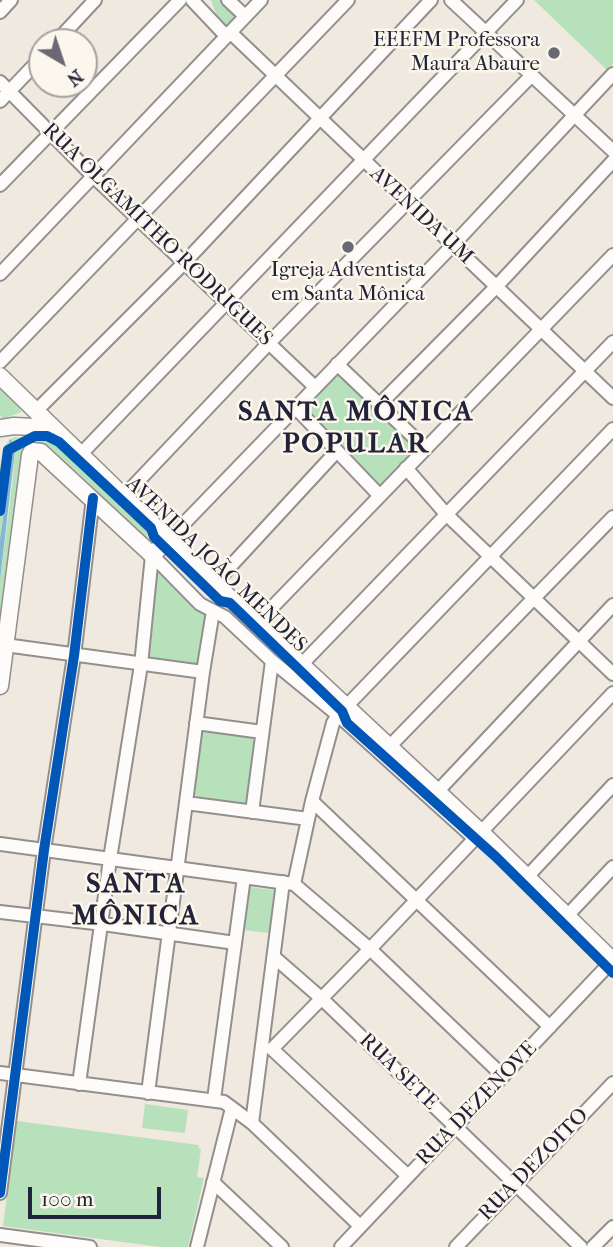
<!DOCTYPE html>
<html>
<head>
<meta charset="utf-8">
<style>
	body { margin:0 }
	#map { position:relative; width:613px; height:1247px; overflow:hidden; background:#f0e9df; font-family:"IM FELL French Canon",serif }
	canvas { display:block }
	.north { position:absolute; left:28px; top:28px; width:70px; height:70px; box-sizing:border-box; background:#fbf7ec; border:2px solid #a4a2a5; border-radius:50%; rotate:141deg; font-size:19px; font-weight:700; line-height:28px; text-align:center; color:#22223b }
	.north::after { content:''; display:block; margin:auto; width:24px; height:32px; background:#6a6874; clip-path:polygon(50% 0,100% 100%,50% 72%,0 100%) }
	.scale { position:absolute; left:28px; top:1187px; width:133px; height:32px; box-sizing:border-box; border:4px solid #22223b; border-top:0; padding-left:9px; font-size:21px; line-height:24px; white-space:nowrap; color:#22223b; -webkit-text-stroke:5px #fbf7ec; paint-order:stroke }
</style>
</head>
<body>
<div id="map">
<canvas width="613" height="1247"></canvas>
<div class="north">N</div>
<div class="scale">100 m</div>
</div>
<script>
const ctx = document.querySelector('canvas').getContext('2d');
ctx.lineJoin = 'round';
function fill(path, color) { ctx.fillStyle = color; ctx.fill(path, 'evenodd'); }
const poly = rows => new Path2D(rows.map(r => 'M' + r).join(''));
function stroke(path, color, width, dash) { ctx.strokeStyle = color; ctx.lineWidth = width; ctx.lineCap = dash ? 'butt' : 'round'; ctx.setLineDash(dash || []); ctx.stroke(path); }
function drawText(font, color, halo, rows, align = 'center') {
  ctx.font = font + ' "IM FELL French Canon",serif'; ctx.lineWidth = 5; ctx.setLineDash([]); ctx.textBaseline = 'middle'; ctx.strokeStyle = halo; ctx.fillStyle = color; for (const [text, x, y, turn = 0] of rows) {
    ctx.save(); ctx.translate(x, y); ctx.rotate((+turn || 0) * Math.PI / 180); ctx.textAlign = isNaN(turn) ? turn : align; if (halo) ctx.strokeText(text, 0, 0); ctx.fillText(text, 0, 0); ctx.restore();
  }
}
fill(poly([
	[211,0,221,0,233,12,234,19,225,27,221,27],
	[534,0,613,0,613,64,607,70],
	[335,374,341,375,415,446,413,454,381,485,376,485,311,418,309,410,310,399],
	[0,388,20,406,21,412,3,419,0,415],
	[15,437,20,438,23,445,15,503,18,507,0,646,0,580,13,477,15,445,11,439],
	[35,437,49,438,58,443,144,527,148,536,146,542,140,537,142,534,107,501,105,503,89,488,91,485,50,447,28,447,27,440],
	[9,440,13,450,0,539,0,468,3,449],
	[157,566,207,615,199,667,148,658],
	[200,729,257,735,248,805,193,800,191,797],
	[249,887,274,890,269,933,243,930],
	[145,1104,188,1110,185,1133,142,1128],
	[17,1121,199,1145,198,1148,201,1149,197,1177,204,1178,188,1247,160,1247,3,1226]
]), '#b7e1ba');
fill(poly([
	[11,439,15,450,0,580,0,539,13,450,9,440]
]), '#84b7d3');
const minor = poly([
	[192,0,226,36],
	[228,0,245,16],
	[451,0,613,151],
	[0,12,11,0],
	[230,32,613,398],
	[56,42,95,0],
	[0,82,93,176,315,387],
	[0,101,42,57],
	[0,185,180,0],
	[0,274,261,0],
	[0,362,348,0],
	[337,364,425,448],
	[378,406,496,287,613,161],
	[295,407,379,495],
	[37,410,185,262,431,0],
	[81,454,517,0],
	[406,468,446,514,613,674],
	[124,496,269,343,532,75],
	[168,540,453,245,613,74],
	[152,555,200,604,225,617,272,661,338,715,474,838],
	[215,583,336,452],
	[257,623,613,255],
	[5,645,203,672],
	[301,665,613,342],
	[196,723,262,732],
	[389,747,613,517],
	[437,792,613,605],
	[312,801,550,1027],
	[186,803,308,819],
	[252,812,272,661],
	[0,844,294,884],
	[526,878,613,785],
	[294,884,312,801,333,723,338,715,613,429],
	[294,884,370,949,503,1076],
	[0,912,103,924,235,943],
	[566,917,613,867],
	[274,957,321,998,581,1247],
	[272,1049,370,949,613,693],
	[272,1049,408,1176],
	[0,1073,224,1102,252,1123,360,1226],
	[79,1084,110,859,141,665,152,555],
	[148,1093,203,672,213,611],
	[214,1099,244,877],
	[252,1123,283,882],
	[213,1182,282,1247],
	[0,1193,44,850,74,656,93,498],
	[0,1235,90,1247],
	[197,1247,232,1108],
	[341,1247,613,960],
	[456,1247,613,1083],
	[593,1247,613,1227]
]);
const major = poly([
	[0,376,183,554,487,838,613,961],
	[0,428,14,426,34,427,58,434],
	[0,686,30,455,32,451,41,452,152,555,168,540]
]);
stroke(minor, '#938f8e', 16);
stroke(major, '#938f8e', 19);
stroke(minor, '#fdfcfa', 12);
stroke(major, '#fdfcfa', 16);
stroke(poly([
	[0,511,8,450,35,436,47,436,59,442,151,528,154,537,220,601,230,603,342,711,347,723,496,857,613,973],
	[0,1193,44,850,74,656,93,498]
]), '#0057b8', 10);
for (const [x, y, r, color] of [
	[554,53,7,"#6a6874"],
	[348,247,7,"#6a6874"]
]) { const dot = new Path2D(); dot.arc(x, y, r, 0, 2 * Math.PI); ctx.fillStyle = color; ctx.fill(dot); stroke(dot, '#fbf7ec', 2.5); }
drawText('21px', '#22223b', '#fbf7ec', [
	["EEEFM Professora",540,41],
	["Maura Abaure",540,65],
	["Igreja Adventista",348,271,"center"],
	["em Santa Mônica",348,295,"center"]
], 'right');
drawText('21px', '#22223b', '#fbf7ec', [
	["AVENIDA UM",421,216,43],
	["RUA OLGAMITHO RODRIGUES",157,235,44],
	["AVENIDA JOÃO MENDES",216,565,44],
	["RUA SETE",398,1072,44],
	["RUA DEZENOVE",477,1104,-46],
	["RUA DEZOITO",534,1165,-46]
]);
ctx.letterSpacing = '2px';
drawText('bold 28px', '#22223b', '#fbf7ec', [
	["SANTA MÔNICA",356,413],
	["POPULAR",356,445],
	["SANTA",136,885],
	["MÔNICA",136,917]
]);
ctx.letterSpacing = '0px';
</script>
</body>
</html>
